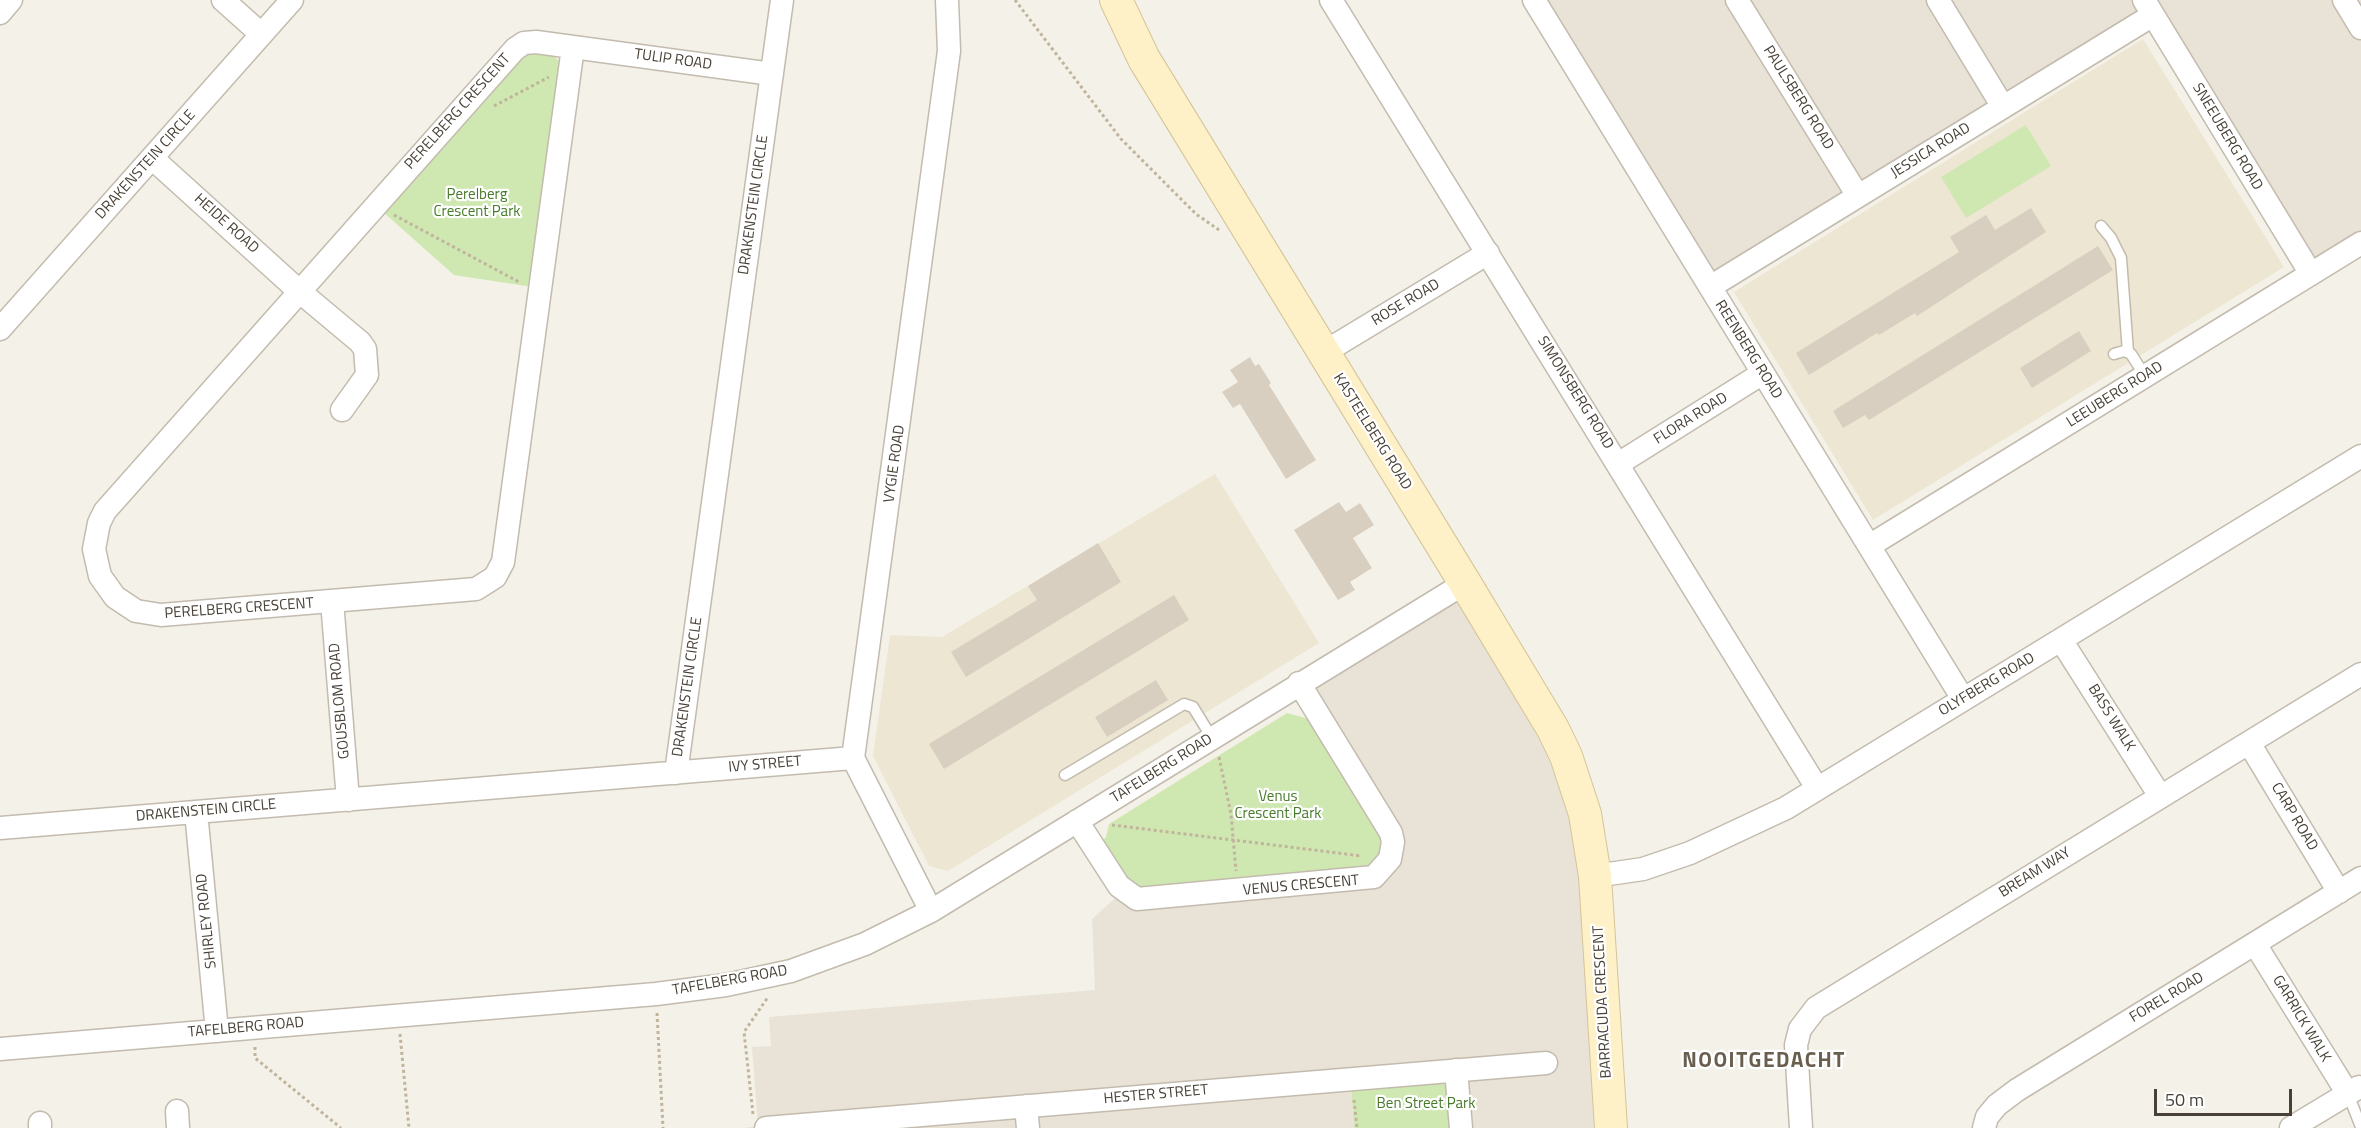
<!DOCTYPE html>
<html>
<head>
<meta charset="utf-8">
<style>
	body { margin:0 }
	#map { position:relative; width:2361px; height:1128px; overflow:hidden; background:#f4f1e8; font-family:"Titillium Web",sans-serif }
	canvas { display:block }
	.scale { position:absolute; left:2154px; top:1089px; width:138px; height:27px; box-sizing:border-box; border:3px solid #484137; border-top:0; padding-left:8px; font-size:18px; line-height:21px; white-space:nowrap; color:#484137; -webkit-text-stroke:4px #fff; paint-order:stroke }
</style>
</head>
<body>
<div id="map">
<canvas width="2361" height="1128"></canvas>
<div class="scale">50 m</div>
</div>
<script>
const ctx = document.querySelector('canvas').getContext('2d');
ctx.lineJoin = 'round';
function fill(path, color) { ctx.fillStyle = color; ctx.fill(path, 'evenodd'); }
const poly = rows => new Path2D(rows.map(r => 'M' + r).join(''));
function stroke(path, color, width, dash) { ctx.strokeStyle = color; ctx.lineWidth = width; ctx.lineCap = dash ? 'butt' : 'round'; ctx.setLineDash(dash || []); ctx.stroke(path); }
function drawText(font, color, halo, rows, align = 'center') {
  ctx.font = font + ' "Titillium Web",sans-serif'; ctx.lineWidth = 4.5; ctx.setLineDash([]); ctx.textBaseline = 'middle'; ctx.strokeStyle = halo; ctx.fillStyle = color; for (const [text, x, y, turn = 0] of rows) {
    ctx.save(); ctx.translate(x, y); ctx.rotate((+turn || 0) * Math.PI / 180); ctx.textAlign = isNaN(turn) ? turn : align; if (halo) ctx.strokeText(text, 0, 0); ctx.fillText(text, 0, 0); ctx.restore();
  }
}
fill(poly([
	[1532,0,2361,0,2361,244,2312,274,2153,15,1710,288],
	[1464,586,1565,757,1610,1128,1463,1128,1457,1068,1350,1077,1354,1128,744,1128,758,1126,752,1047,771,1046,769,1017,1095,990,1092,919,1121,893,1367,881,1302,684]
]), '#e8e3d6');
fill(poly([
	[2143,39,2284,267,1873,520,1734,292],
	[1215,474,1319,643,948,871,929,866,873,756,890,635,942,637]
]), '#ede6d2');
fill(poly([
	[520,53,552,53,560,63,533,287,454,275,382,211],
	[2026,125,2051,166,1966,218,1941,177],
	[1287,713,1313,720,1386,842,1376,866,1134,889,1101,843,1106,837,1109,824],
	[1442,1082,1449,1089,1455,1128,1354,1128,1351,1087]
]), '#cfe8b1');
fill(poly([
	[2031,208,2046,232,1917,316,1915,313,1879,335,1877,333,1809,375,1796,353,1959,252,1950,237,1986,215,1995,230],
	[2098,246,2113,270,1869,420,1865,415,1843,428,1833,411],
	[2079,331,2091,351,2032,388,2020,368],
	[1250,357,1255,366,1259,364,1271,383,1269,385,1316,460,1286,479,1240,404,1233,408,1222,392,1238,382,1230,370],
	[1339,502,1346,512,1360,503,1374,525,1353,538,1372,568,1350,582,1355,590,1338,600,1294,530],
	[1098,543,1121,582,966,677,951,652,1037,600,1028,586],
	[1174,595,1189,620,944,769,929,744],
	[1156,680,1168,700,1107,737,1095,717]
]), '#d9cfc1');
const lane = poly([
	[2101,226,2111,238,2121,258,2128,352],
	[2114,354,2124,351,2131,354,2145,376],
	[1065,775,1184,704,1193,707,1212,738],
	[2348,1094,2361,1127]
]);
const street = poly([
	[223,0,261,34],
	[1331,0,1817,788],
	[1534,0,1963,699],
	[1737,0,1858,196],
	[1938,0,2003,107],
	[2144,0,2311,274],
	[2344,0,2361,28],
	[0,13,11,0],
	[573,47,503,562,495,577,476,589,161,615,136,611,115,597,100,576,94,549,99,523,105,511,515,49,524,43,536,42,573,47,772,74],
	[152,158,299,291,360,342,365,349,367,375,342,410],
	[1710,287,2153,15],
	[0,329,292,0],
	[1323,353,1488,253],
	[1618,464,1763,373],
	[1869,546,2361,243],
	[332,601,348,800],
	[2061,640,2160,796],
	[2249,743,2339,892],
	[676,773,782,0],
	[196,812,217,1031],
	[1077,821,1119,886,1137,899,1374,877,1390,859,1393,842,1391,833,1299,683],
	[0,828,853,758],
	[1595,876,1643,869,1690,853,1786,808,2361,456],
	[931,911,853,758,949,51,947,0],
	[2255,944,2348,1094],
	[0,1049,656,994,726,985,791,971,865,944,931,911,1465,583],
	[1456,1070,1461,1128],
	[1026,1106,1028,1128],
	[177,1111,178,1128],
	[40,1123,40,1128],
	[766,1128,1546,1063],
	[1801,1128,1796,1045,1800,1029,1816,1008,2361,674],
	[1984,1128,1987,1117,1997,1105,2017,1090,2361,878],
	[2291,1128,2359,1087]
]);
const secondary = poly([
	[1116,0,1144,59,1465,583,1553,729,1566,756,1585,814,1595,876,1611,1128]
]);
stroke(lane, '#c3bbae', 13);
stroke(street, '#c3bbae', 25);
stroke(secondary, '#d4c598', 34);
stroke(poly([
	[1015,0,1121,139,1196,214,1219,230],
	[494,106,549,77],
	[394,215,521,283],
	[1219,757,1231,814,1236,871],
	[1112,825,1362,856],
	[657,1013,663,1128],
	[400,1034,409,1128],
	[255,1047,255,1058,341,1128],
	[1354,1100,1357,1128],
	[753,1114,744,1032,768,997]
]), '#c1b49c', 3, [3, 3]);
stroke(lane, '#fff', 10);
stroke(street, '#fff', 22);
stroke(secondary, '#fef1c8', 32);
drawText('15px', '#484137', '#fff', [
	["TULIP ROAD",673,60,8],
	["PAULSBERG ROAD",1798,98,58],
	["PERELBERG CRESCENT",458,112,-48],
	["SNEEUBERG ROAD",2227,137,59],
	["JESSICA ROAD",1931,151,-32],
	["DRAKENSTEIN CIRCLE",146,165,-48],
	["DRAKENSTEIN CIRCLE",754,205,-82],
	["HEIDE ROAD",226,224,42],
	["ROSE ROAD",1406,303,-31],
	["REENBERG ROAD",1748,350,58],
	["SIMONSBERG ROAD",1575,393,58],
	["LEEUBERG ROAD",2115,395,-32],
	["FLORA ROAD",1691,419,-32],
	["KASTEELBERG ROAD",1372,432,58],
	["VYGIE ROAD",895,464,-82],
	["PERELBERG CRESCENT",239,609,-4],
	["OLYFBERG ROAD",1987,685,-31],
	["DRAKENSTEIN CIRCLE",688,687,-82],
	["GOUSBLOM ROAD",340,701,-95],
	["BASS WALK",2111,718,58],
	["IVY STREET",765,765,-5],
	["TAFELBERG ROAD",1162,769,-32],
	["DRAKENSTEIN CIRCLE",206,811,-5],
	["CARP ROAD",2294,817,59],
	["BREAM WAY",2035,873,-32],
	["VENUS CRESCENT",1301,886,-5],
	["SHIRLEY ROAD",207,921,-96],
	["TAFELBERG ROAD",730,981,-10],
	["FOREL ROAD",2167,998,-31],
	["BARRACUDA CRESCENT",1603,1002,-93],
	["GARRICK WALK",2301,1019,59],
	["TAFELBERG ROAD",246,1028,-5],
	["HESTER STREET",1156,1095,-5]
]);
drawText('15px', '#477a2a', '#fff', [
	["Perelberg",477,195],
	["Crescent Park",477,212],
	["Venus",1278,797],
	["Crescent Park",1278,814],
	["Ben Street Park",1426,1104]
]);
ctx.letterSpacing = '1.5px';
drawText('bold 21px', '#6a5f4e', '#fff', [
	["NOOITGEDACHT",1764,1062]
]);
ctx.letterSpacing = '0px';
</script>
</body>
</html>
